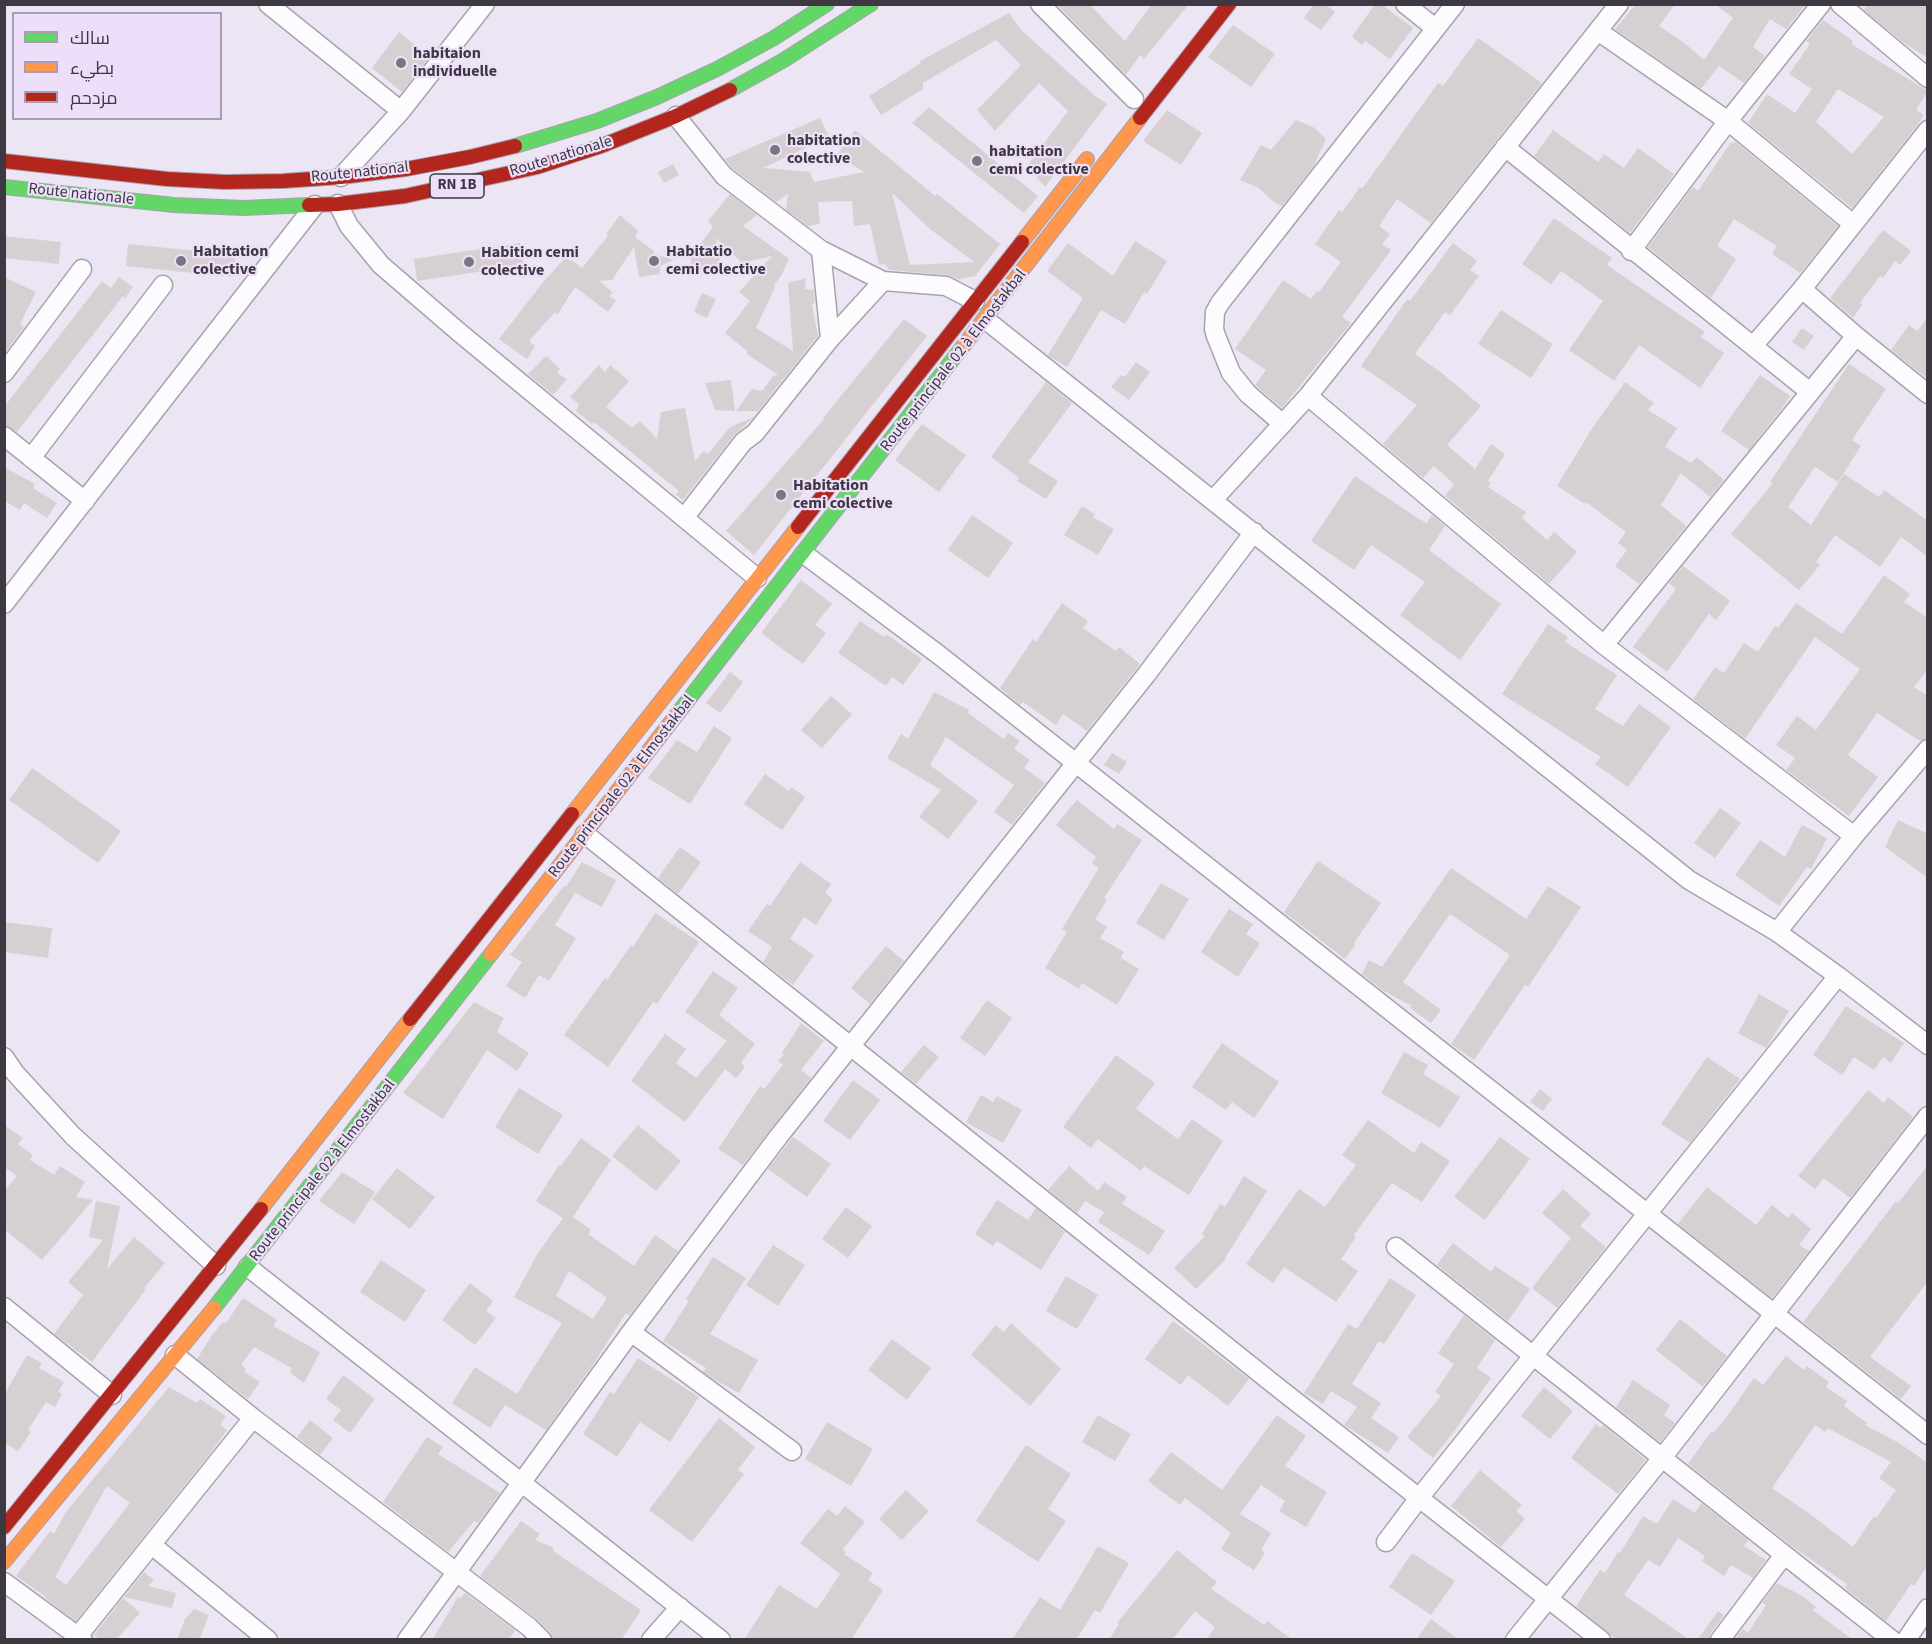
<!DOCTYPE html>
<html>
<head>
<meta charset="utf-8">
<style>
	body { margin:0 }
	#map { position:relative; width:1932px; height:1644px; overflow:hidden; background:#ece5f3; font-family:"Source Sans 3",Cairo,sans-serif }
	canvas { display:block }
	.frame { position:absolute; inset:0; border:6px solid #3d3842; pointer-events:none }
	.legend { position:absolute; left:12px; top:12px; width:210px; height:108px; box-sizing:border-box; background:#eddff9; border:2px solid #a79cb0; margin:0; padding:8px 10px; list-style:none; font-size:18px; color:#3d3842 }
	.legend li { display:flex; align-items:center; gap:12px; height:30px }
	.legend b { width:30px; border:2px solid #a79cb0 }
</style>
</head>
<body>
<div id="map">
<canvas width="1932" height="1644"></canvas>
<div class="frame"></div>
<ul class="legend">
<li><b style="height:8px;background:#63d668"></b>سالك</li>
<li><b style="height:8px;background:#ff974d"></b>بطيء</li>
<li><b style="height:8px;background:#b3261e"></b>مزدحم</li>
</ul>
</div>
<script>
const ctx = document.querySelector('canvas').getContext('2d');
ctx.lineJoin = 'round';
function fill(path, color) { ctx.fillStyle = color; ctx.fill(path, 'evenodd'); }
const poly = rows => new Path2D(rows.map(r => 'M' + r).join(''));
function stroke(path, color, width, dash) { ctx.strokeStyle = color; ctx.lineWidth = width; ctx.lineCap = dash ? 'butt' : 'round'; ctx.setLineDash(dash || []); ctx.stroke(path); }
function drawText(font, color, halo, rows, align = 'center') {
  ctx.font = font + ' "Source Sans 3",sans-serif'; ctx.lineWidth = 4.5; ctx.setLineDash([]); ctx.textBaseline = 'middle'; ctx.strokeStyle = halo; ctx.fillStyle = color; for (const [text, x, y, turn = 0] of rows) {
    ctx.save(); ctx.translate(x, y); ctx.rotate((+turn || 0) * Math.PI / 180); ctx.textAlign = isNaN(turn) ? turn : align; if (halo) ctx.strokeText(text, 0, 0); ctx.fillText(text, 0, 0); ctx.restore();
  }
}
fill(poly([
	[1056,4,1089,4,1125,41,1152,4,1189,4,1144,59,1140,55,1126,75],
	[1314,4,1325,4,1335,12,1321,30,1304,18],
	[1375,4,1381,4,1413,28,1390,59,1365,41,1362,45,1352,37],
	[1636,4,1675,4,1659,26,1683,42,1704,60,1733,18,1715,4,1801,4,1804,7,1786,29,1770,19,1753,47,1765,56,1744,83,1719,66,1701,89,1615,29],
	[1868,4,1928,4,1928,58,1904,43,1864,10],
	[1009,13,1021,30,1094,95,1107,104,1045,187,1027,166,1068,111,1039,83,995,131,977,110,1021,65,996,40,923,83,923,89,881,115,869,96,921,63,920,61],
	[1823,20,1853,41,1851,44,1928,91,1916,110,1924,115,1916,127,1852,208,1748,123,1767,94,1795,113,1812,89,1789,74,1810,44,1806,41],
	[1838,89,1884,117,1852,154,1816,122],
	[1233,25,1275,54,1251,87,1208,57],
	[399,32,429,57,402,92,372,68],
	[1478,38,1542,83,1431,223,1397,199,1379,226,1390,234,1382,244,1391,250,1342,317,1351,323,1282,408,1255,385,1266,370,1235,349,1283,280,1311,299,1317,291,1319,292,1341,262,1315,244,1339,210,1342,212,1360,187,1362,189,1438,83,1443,86],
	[929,107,1038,196,1024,213,912,123],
	[1167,110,1202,133,1181,165,1143,141],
	[820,118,829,137,763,168,810,172,814,182,864,172,837,155,855,130,935,196,937,194,1000,244,975,276,959,279,960,280,947,275,889,270,885,264,879,265,870,224,854,226,852,201,818,202,820,224,808,226,786,210,788,194,776,202,732,168,725,159],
	[892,193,930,229,974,262,910,265],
	[1296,120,1313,127,1326,139,1313,167,1282,206,1275,203,1257,187,1240,180,1261,145,1271,150],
	[1553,130,1598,162,1604,154,1624,168,1638,148,1674,174,1630,233,1534,156],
	[1735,141,1838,226,1800,273,1772,254,1777,246,1734,219,1717,246,1736,259,1711,298,1648,247,1693,187,1698,191,1731,142,1733,144],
	[673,164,679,175,664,183,658,172],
	[730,194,757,215,743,226,789,259,781,276,773,286,776,285,756,328,793,351,788,283,806,278,805,289,814,290,814,294,815,302,812,305,818,336,758,411,736,411,752,389,762,391,773,376,778,375,747,354,747,351,725,333,750,301,739,292,772,256,742,263,716,238,721,268,694,274,689,253,698,251,698,247,713,227,708,221],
	[620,215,638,231,635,237,654,251,655,254,674,260,660,266,660,274,639,277,634,247,612,280,600,281,613,293,609,296,616,300,608,312,575,287,557,315,555,312,529,341,535,346,527,359,499,339,544,281,565,258,573,261,582,268,608,236,606,234],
	[1554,218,1612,258,1607,265,1705,332,1701,337,1724,353,1700,388,1639,345,1614,381,1569,350,1603,301,1561,271,1551,284,1522,264],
	[1883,230,1911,251,1900,265,1895,261,1883,278,1880,276,1860,303,1862,305,1853,318,1830,298],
	[4,236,61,242,59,264,4,258],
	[1135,241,1167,261,1147,294,1144,292,1125,324,1101,310,1067,367,1050,357,1048,355,1083,298,1047,271,1068,243,1113,276],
	[520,243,524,265,417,281,414,259],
	[1453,243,1477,261,1470,270,1479,276,1450,315,1445,312,1415,354,1443,374,1481,406,1447,445,1475,469,1491,444,1505,454,1488,481,1491,483,1488,487,1526,512,1522,518,1547,540,1554,532,1577,552,1549,584,1445,496,1454,484,1434,466,1423,478,1383,444,1417,405,1361,366,1407,299,1410,301],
	[128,244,236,255,233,277,126,266],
	[4,277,36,292,20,324,24,327,4,354],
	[119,277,133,287,125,298,123,296,17,432,4,425,4,407,102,281,111,288],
	[702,293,716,299,707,318,694,312],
	[1501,310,1553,344,1531,378,1478,344],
	[1928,317,1928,379,1891,350,1909,325,1917,331],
	[904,319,927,336,754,555,726,531,824,419,823,418],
	[1802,328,1814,336,1804,350,1792,342],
	[546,356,560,369,557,373,567,379,553,395,528,374],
	[1136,362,1150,372,1129,400,1111,387,1121,375,1125,377],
	[1849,364,1886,389,1852,440,1861,446,1838,482,1815,467,1788,507,1811,525,1844,474,1879,497,1884,490,1928,521,1928,557,1901,537,1880,567,1835,535,1816,562,1820,565,1799,590,1731,534,1773,483,1770,482],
	[599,365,605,372,610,365,629,381,606,407,632,428,640,421,657,439,661,412,685,408,695,461,704,451,708,454,730,427,754,417,734,435,683,500,676,495,679,491,594,422,592,424,576,411,579,404,570,397],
	[1760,375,1790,396,1783,407,1749,450,1721,431],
	[731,380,735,411,715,410,705,383],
	[1046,382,1072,403,1028,462,1058,481,1046,499,1017,481,1019,478,991,457],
	[1625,382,1654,403,1648,410,1677,428,1665,447,1691,463,1697,457,1724,480,1710,497,1681,473,1661,505,1686,526,1639,584,1615,566,1627,550,1618,543,1626,532,1586,502,1585,504,1557,486,1591,430],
	[922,424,966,455,939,492,895,460],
	[4,467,35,484,33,488,57,503,47,518,24,503,20,510,4,501],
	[1355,476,1419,519,1427,523,1432,515,1445,526,1429,550,1501,604,1460,660,1400,615,1425,582,1371,545,1354,570,1311,541],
	[1082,506,1095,514,1093,517,1114,529,1098,555,1064,535],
	[972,515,1013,543,988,578,948,550],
	[1683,566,1730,601,1716,620,1709,614,1667,672,1633,647,1676,589,1669,583],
	[1884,575,1910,594,1904,602,1928,618,1928,669,1914,687,1928,696,1928,738,1920,741,1877,713,1848,755,1878,777,1849,816,1786,770,1795,758,1776,745,1797,716,1816,730,1860,669,1815,637,1745,739,1693,699,1715,667,1724,673,1744,643,1758,652,1775,626,1778,628,1796,603,1842,634],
	[801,580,832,604,815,625,826,633,803,664,761,633],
	[1062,603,1088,621,1083,628,1116,651,1119,647,1140,664,1087,731,1063,714,1056,725,1023,702,1020,705,1000,688,1033,639,1036,642],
	[860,621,884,637,886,634,922,659,903,685,892,677,886,686,838,653],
	[1548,624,1568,637,1565,642,1617,675,1595,709,1623,726,1639,704,1671,727,1628,787,1595,764,1601,757,1502,694],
	[730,672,743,682,720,713,706,703],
	[934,692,969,710,968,713,1004,739,1008,733,1020,741,1014,749,1030,760,1024,768,1045,783,1012,825,994,812,1014,785,946,737,930,765,978,801,948,839,919,817,941,790,887,758,901,734,908,739],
	[831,696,852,714,822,748,801,730],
	[714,726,732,738,690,804,648,778,677,740,697,752],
	[1112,753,1127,762,1119,774,1104,765],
	[32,768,121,831,98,863,9,800],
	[765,774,789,791,791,787,805,797,782,830,744,804],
	[1077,800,1114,829,1117,824,1142,840,1104,898,1107,900,1095,919,1107,927,1100,938,1124,952,1121,958,1139,969,1117,1005,1082,983,1079,989,1045,968,1067,932,1062,929,1099,868,1092,863,1096,857,1056,825],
	[1720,808,1741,823,1715,858,1694,843],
	[1898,820,1928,834,1928,878,1885,847],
	[1802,825,1827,838,1811,869,1807,867,1779,906,1735,875,1760,840,1785,857],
	[680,847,701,862,678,894,658,878],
	[1318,861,1381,903,1354,943,1356,944,1345,959,1284,912],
	[582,862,616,880,602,907,568,889,575,893,555,925,576,938,549,981,539,975,525,998,506,986,522,962,510,955,564,886,566,887],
	[800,862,831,884,825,893,833,899,816,925,804,917,790,939,814,955,793,985,763,962,772,947,748,931,767,904,770,906],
	[1451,868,1526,919,1548,886,1581,907,1528,987,1525,985,1474,1060,1451,1044,1510,955,1450,914,1403,982,1441,1010,1431,1023,1410,1008,1412,1006,1382,990,1362,974,1369,960,1382,967],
	[1161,883,1189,899,1164,940,1136,923],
	[1229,909,1253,924,1246,934,1260,943,1238,977,1201,952],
	[655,913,699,942,657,1004,653,1002,608,1067,564,1035,605,978,607,980,631,945,633,947],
	[4,922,52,928,48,958,4,952],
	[886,946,904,961,870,1004,851,988],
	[713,971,738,988,719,1015,755,1044,741,1062,745,1067,736,1078,725,1069,685,1122,631,1081,665,1034,686,1049,676,1063,696,1078,727,1041,685,1012],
	[1759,994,1789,1011,1766,1048,1738,1033],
	[987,1000,1012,1018,985,1056,960,1038],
	[474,1002,504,1018,497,1032,529,1053,517,1071,487,1050,443,1119,403,1093],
	[1846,1006,1904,1043,1891,1063,1883,1057,1874,1070,1854,1057,1842,1075,1813,1055],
	[801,1023,824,1041,801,1070,811,1078,743,1165,718,1149,760,1086,764,1089,783,1065,778,1061,784,1055,782,1053],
	[1222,1043,1279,1082,1254,1118,1232,1102,1226,1110,1192,1087],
	[924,1045,939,1057,916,1084,901,1072],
	[1404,1052,1428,1065,1423,1074,1460,1097,1440,1128,1381,1093],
	[1116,1055,1155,1083,1136,1109,1178,1139,1192,1119,1223,1141,1189,1195,1144,1166,1141,1171,1098,1139,1091,1148,1063,1127],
	[1707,1057,1740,1079,1690,1143,1661,1124],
	[853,1080,880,1100,850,1140,823,1121],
	[519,1088,563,1115,538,1154,495,1127],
	[1540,1089,1552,1099,1543,1111,1530,1102],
	[1868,1090,1884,1103,1888,1097,1913,1117,1850,1198,1824,1178,1815,1189,1798,1176],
	[981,1095,993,1102,997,1096,1022,1110,1003,1143,966,1122],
	[1368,1120,1414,1153,1421,1142,1450,1161,1422,1202,1392,1183,1353,1236,1356,1237,1341,1259,1358,1271,1336,1302,1284,1267,1273,1283,1246,1264,1299,1189,1325,1207,1356,1165,1342,1155],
	[4,1125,23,1138,18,1144,33,1155,30,1160,54,1175,60,1166,85,1182,76,1197,93,1200,42,1260,4,1229,4,1191,17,1176,4,1167],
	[638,1125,681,1161,656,1191,612,1156],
	[793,1137,831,1164,807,1197,768,1169],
	[1500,1137,1530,1159,1485,1220,1454,1197],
	[581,1138,611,1160,573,1217,591,1230,588,1234,634,1266,655,1235,678,1251,629,1316,626,1313,592,1366,546,1430,505,1405,490,1428,452,1403,475,1367,517,1394,562,1323,514,1297,538,1253,563,1218,536,1201,559,1165,561,1166],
	[569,1271,607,1298,593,1319,556,1296],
	[1928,1165,1928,1281,1870,1357,1911,1386,1901,1399,1803,1322,1896,1201,1898,1203],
	[1069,1166,1098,1191,1104,1182,1127,1197,1122,1204,1165,1231,1149,1255,1098,1222,1104,1212,1085,1201,1077,1213,1048,1190],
	[397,1168,435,1197,410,1229,372,1199],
	[342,1172,375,1192,354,1224,319,1201],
	[1244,1176,1267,1191,1225,1258,1226,1259,1196,1289,1174,1268,1205,1236,1202,1234,1220,1204,1225,1207],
	[1707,1187,1756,1225,1772,1205,1788,1218,1792,1213,1811,1229,1799,1245,1809,1251,1772,1298,1678,1224],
	[1563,1189,1591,1214,1580,1226,1606,1247,1557,1308,1532,1288,1571,1238,1542,1213],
	[997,1200,1028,1220,1036,1208,1065,1232,1041,1270,997,1241,993,1246,975,1234],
	[96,1201,120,1206,107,1269,134,1237,165,1263,144,1288,146,1289,92,1362,54,1334,83,1295,68,1282,103,1240,89,1237],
	[846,1207,872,1226,848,1258,822,1239],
	[1453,1243,1491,1272,1495,1266,1530,1289,1508,1321,1437,1265],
	[773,1245,805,1265,778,1306,746,1285],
	[713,1257,746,1278,710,1334,758,1360,739,1393,715,1380,703,1372,706,1368,663,1341,689,1301,686,1299],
	[381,1260,426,1290,405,1322,360,1292],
	[1066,1276,1098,1295,1077,1329,1046,1311],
	[1390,1278,1416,1295,1384,1344,1379,1341,1352,1384,1381,1403,1371,1418,1399,1437,1388,1453,1344,1425,1357,1407,1331,1391,1323,1404,1304,1393,1348,1324,1357,1329],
	[470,1283,493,1301,486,1311,496,1318,475,1345,442,1320],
	[243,1298,277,1320,273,1326,320,1352,304,1383,290,1373,292,1368,254,1347,241,1365,246,1369,244,1372,260,1382,248,1399,197,1359,212,1335,223,1322,226,1323],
	[1464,1315,1495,1340,1477,1368,1491,1378,1455,1430,1433,1458,1407,1437,1441,1396,1435,1392,1454,1364,1438,1353],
	[1680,1319,1727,1356,1703,1387,1656,1350],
	[1173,1321,1249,1379,1228,1406,1188,1375,1181,1385,1145,1359],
	[1011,1323,1061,1369,1030,1406,971,1355,996,1325,1004,1332],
	[892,1339,931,1368,907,1400,868,1370],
	[27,1355,42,1363,39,1368,64,1382,58,1392,62,1394,55,1407,46,1402,28,1430,31,1432,18,1451,4,1443,4,1395],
	[1786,1356,1804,1370,1807,1366,1829,1382,1826,1387,1847,1401,1844,1406,1867,1423,1865,1425,1899,1443,1928,1463,1928,1565,1914,1586,1911,1584,1886,1621,1845,1588,1847,1584,1793,1547,1688,1464,1711,1432,1713,1433,1726,1418,1754,1378,1763,1385],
	[1815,1425,1825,1432,1828,1428,1891,1462,1879,1478,1896,1490,1876,1518,1874,1516,1853,1547,1810,1514,1772,1488],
	[638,1358,699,1397,670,1442,640,1422,617,1457,583,1434,610,1392,614,1394],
	[343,1375,375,1399,350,1433,333,1420,341,1410,326,1399],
	[1633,1380,1670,1405,1664,1415,1675,1423,1660,1442,1616,1407],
	[169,1387,197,1403,200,1399,226,1416,220,1425,227,1430,212,1451,76,1621,45,1598,46,1597,16,1576,50,1531,54,1534,66,1512],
	[107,1486,130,1503,66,1585,55,1577],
	[1544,1387,1573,1411,1550,1439,1521,1416],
	[1098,1415,1131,1434,1115,1461,1082,1442],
	[1277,1415,1306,1436,1285,1466,1327,1492,1306,1527,1279,1511,1285,1501,1261,1485,1240,1514,1271,1533,1261,1550,1265,1553,1254,1570,1221,1549,1231,1533,1185,1498,1180,1505,1148,1481,1171,1452,1222,1490],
	[719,1418,755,1447,738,1470,744,1474,692,1542,649,1510],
	[310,1420,333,1438,320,1455,297,1437],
	[827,1422,873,1449,851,1486,805,1459],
	[1596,1424,1601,1428,1603,1425,1646,1460,1618,1494,1571,1458],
	[427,1437,443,1447,438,1454,500,1493,478,1523,474,1521,448,1552,383,1502],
	[1026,1445,1071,1474,1048,1509,1066,1521,1038,1562,976,1521],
	[1480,1470,1522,1505,1516,1511,1525,1519,1501,1547,1451,1506],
	[906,1490,929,1511,902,1540,879,1519],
	[1673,1499,1695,1513,1701,1503,1748,1540,1744,1546,1766,1560,1753,1578,1731,1565,1724,1576,1702,1561,1705,1556,1678,1538,1660,1567,1648,1560,1624,1595,1690,1640,1617,1640,1576,1606,1600,1570,1605,1573,1618,1552,1620,1553,1643,1516,1657,1524],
	[845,1506,865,1522,843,1549,846,1552,844,1554,873,1573,868,1580,883,1590,851,1640,744,1640,779,1585,817,1609,840,1574,800,1543,828,1509,837,1516],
	[521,1521,540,1534,535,1540,554,1548,553,1551,641,1610,621,1640,553,1640,550,1632,537,1619,480,1576],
	[1098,1546,1129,1563,1100,1613,1095,1610,1076,1640,1012,1640,1040,1597,1060,1610],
	[1177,1550,1217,1582,1211,1589,1264,1625,1267,1621,1293,1640,1206,1640,1215,1627,1195,1611,1172,1640,1109,1640,1119,1624,1117,1623],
	[1412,1553,1455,1581,1431,1615,1389,1587],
	[144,1572,154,1580,148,1586,176,1593,172,1608,124,1597],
	[1777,1583,1801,1595,1816,1607,1813,1610,1853,1640,1734,1640,1743,1629,1748,1633,1766,1605,1762,1603],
	[465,1593,515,1630,509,1640,432,1640,458,1597,460,1598],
	[123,1598,140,1613,116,1640,101,1640,94,1635],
	[194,1609,209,1615,199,1640,177,1640,185,1619],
	[1718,1611,1724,1615,1711,1633,1709,1640,1697,1640],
	[1431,1619,1459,1640,1416,1640]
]), '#d7d0d2');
const street = poly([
	[268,4,401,111],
	[1040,4,1134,99],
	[1405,4,1435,28],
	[1840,4,1928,78],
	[1598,31,1728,121,1853,224],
	[676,116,724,176,821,250,883,281,946,286,975,301],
	[1505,147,1810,392],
	[341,177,401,111,485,4],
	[338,204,349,226,381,265,460,333,757,578],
	[821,250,830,339],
	[1631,251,1728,121,1821,4],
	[1802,289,1856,336,1928,394],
	[986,320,1689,880,1777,932,1838,976,1928,1045],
	[1753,346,1802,289,1928,130],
	[4,373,82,269],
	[1308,396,1604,645,1854,836],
	[1283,424,1248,394,1231,373,1216,336,1214,329,1215,312,1220,303,1455,4],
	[4,436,85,501],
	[31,458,163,285],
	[1213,500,1308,396,1619,4],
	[684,518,743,442,755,433,830,339,883,281],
	[804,554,939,655,1928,1435],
	[4,604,315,205],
	[1604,645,1856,336],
	[585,834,1281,1390,1601,1640],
	[1777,932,1854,836,1928,749],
	[4,1057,15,1073,73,1136,216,1266],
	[1396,1247,1892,1640],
	[248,1267,721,1640],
	[4,1307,112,1395],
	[631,1332,792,1451],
	[175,1355,253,1418,529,1627,542,1640],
	[1386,1542,1419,1498,1838,976],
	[153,1546,268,1640],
	[4,1582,83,1640],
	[78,1636,253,1418],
	[407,1640,631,1332,779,1136,1146,675,1254,532],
	[651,1640,680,1607],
	[1515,1640,1662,1458,1928,1116],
	[1720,1640,1784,1555],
	[1906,1640,1928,1608]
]);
const fast = poly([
	[730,90,784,60,871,4],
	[515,146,597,121,657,97,717,69,774,38,827,4],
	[4,187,174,205,244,208,309,205],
	[678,713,964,345],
	[214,1308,491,954]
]);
const slow = poly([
	[1022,242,1087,159],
	[964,345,1140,118],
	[572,814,798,527],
	[491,954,678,713],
	[261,1209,410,1019],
	[4,1562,214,1308]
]);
const jam = poly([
	[1140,118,1229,4],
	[4,161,167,179,225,182,283,181,341,177,406,169,470,157,515,146],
	[309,205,338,204,405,196,537,167,601,146,676,116,730,90],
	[798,527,1022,242],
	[410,1019,572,814],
	[4,1527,261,1209]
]);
stroke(street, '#a8a2ae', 21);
stroke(fast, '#a8a2ae', 16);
stroke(slow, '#a8a2ae', 16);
stroke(jam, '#a8a2ae', 16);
stroke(street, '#fcfbfd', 18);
stroke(fast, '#63d668', 14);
stroke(slow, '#ff974d', 14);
stroke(jam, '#b3261e', 14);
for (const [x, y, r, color] of [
	[401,63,6,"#7a7580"],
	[775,150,6,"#7a7580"],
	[977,161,6,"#7a7580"],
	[181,261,6,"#7a7580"],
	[654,261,6,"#7a7580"],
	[469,262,6,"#7a7580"],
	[781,495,6,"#7a7580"]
]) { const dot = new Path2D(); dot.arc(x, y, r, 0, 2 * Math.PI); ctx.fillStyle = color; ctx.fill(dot); stroke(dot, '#eddff9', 2); }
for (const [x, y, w] of [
	[457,186,54]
]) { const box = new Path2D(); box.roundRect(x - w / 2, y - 12, w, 24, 4.5); ctx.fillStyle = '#eddff9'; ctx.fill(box); stroke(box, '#3d3842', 1.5); }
drawText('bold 15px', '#3d3842', null, [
	["RN 1B",457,186]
]);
drawText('bold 16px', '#3d3842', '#eddff9', [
	["habitaion",413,54],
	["individuelle",413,72],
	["habitation",787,141],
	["colective",787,159],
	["habitation",989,152],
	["cemi colective",989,170],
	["Habitation",193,252],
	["colective",193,270],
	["Habitatio",666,252],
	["cemi colective",666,270],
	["Habition cemi",481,253],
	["colective",481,271],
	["Habitation",793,486],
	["cemi colective",793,504]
], 'left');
drawText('16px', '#3d3842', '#eddff9', [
	["Route nationale",561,157,-17],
	["Route national",360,173,-6],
	["Route nationale",81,195,6],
	["Route principale 02 à Elmostakbal",954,361,-52],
	["Route principale 02 à Elmostakbal",622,787,-52],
	["Route principale 02 à Elmostakbal",323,1171,-52]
]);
</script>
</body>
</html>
